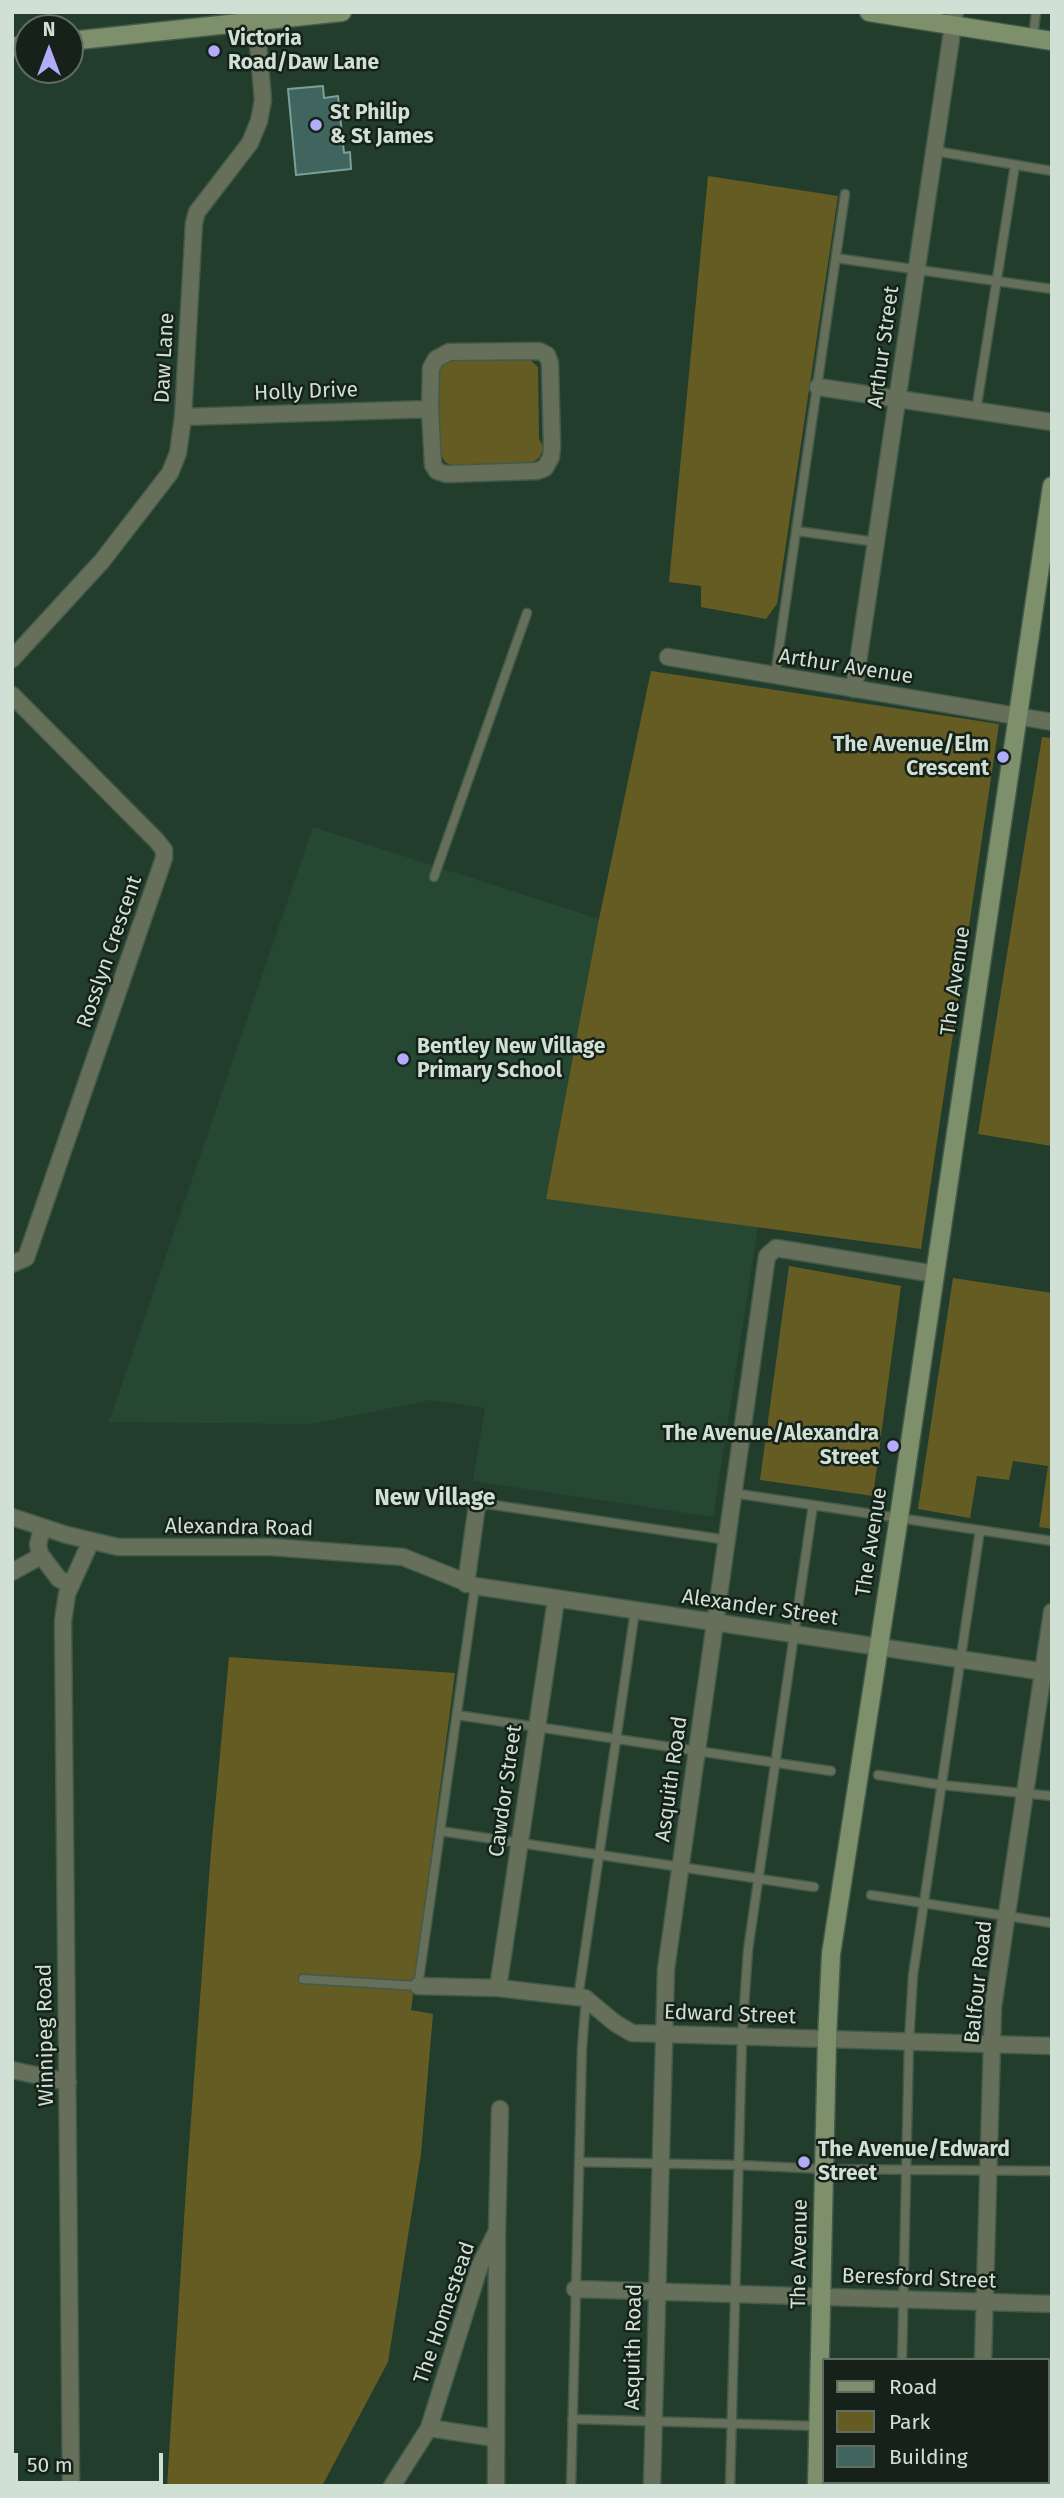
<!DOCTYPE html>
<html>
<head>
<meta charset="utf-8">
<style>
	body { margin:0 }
	#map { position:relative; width:1064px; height:2498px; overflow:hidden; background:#233d2c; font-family:"Fira Sans",sans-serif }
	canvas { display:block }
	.frame { position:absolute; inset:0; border:14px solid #d1e0d5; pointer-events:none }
	.legend { position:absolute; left:822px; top:2358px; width:228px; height:126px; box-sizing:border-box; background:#152119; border:2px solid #606d64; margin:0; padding:9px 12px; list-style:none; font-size:21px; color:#d1e0d5 }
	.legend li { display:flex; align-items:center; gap:14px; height:35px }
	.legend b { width:35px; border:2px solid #606d64 }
	.north { position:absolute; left:14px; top:14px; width:70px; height:70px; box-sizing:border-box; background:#152119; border:2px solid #606d64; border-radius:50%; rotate:0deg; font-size:19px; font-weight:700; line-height:28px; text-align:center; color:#d1e0d5 }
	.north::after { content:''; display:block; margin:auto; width:24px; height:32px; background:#b3adf9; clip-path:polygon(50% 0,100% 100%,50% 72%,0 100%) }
	.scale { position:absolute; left:14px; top:2453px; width:149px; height:32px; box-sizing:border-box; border:4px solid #d1e0d5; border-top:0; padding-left:9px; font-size:21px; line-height:24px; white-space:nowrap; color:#d1e0d5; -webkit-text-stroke:5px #152119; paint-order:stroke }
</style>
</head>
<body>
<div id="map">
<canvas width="1064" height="2498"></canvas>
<div class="frame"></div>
<ul class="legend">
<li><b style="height:9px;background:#7e8f6b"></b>Road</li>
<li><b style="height:19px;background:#645c23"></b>Park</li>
<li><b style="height:19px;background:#40655e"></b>Building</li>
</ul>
<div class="north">N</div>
<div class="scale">50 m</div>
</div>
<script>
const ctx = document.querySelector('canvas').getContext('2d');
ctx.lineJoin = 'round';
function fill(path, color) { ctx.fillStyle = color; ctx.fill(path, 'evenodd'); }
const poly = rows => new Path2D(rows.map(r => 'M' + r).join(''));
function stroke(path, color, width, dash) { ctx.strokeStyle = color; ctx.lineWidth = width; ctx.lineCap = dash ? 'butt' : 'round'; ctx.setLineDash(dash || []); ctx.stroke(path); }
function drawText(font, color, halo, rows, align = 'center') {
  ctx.font = font + ' "Fira Sans",sans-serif'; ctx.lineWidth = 5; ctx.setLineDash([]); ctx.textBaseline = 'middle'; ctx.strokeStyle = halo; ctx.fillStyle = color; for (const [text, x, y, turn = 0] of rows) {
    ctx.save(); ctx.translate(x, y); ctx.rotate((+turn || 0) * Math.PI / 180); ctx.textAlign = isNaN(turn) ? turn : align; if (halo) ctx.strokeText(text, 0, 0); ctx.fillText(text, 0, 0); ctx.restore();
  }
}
fill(poly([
	[313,827,599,919,546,1198,758,1226,713,1517,473,1481,485,1408,431,1400,310,1424,109,1422]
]), '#264833');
fill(poly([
	[708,176,838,196,777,604,766,619,701,607,701,586,669,582],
	[528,358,538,367,539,439,544,448,539,458,529,465,453,466,445,462,438,449,437,376,441,367,453,359],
	[651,671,999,724,921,1249,546,1199,599,919],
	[1042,737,1052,738,1052,1146,978,1134],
	[789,1266,901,1286,873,1496,760,1480],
	[953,1278,1052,1293,1052,1529,1039,1527,1048,1466,1013,1461,1009,1480,977,1476,970,1518,918,1509],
	[229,1657,455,1673,411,2010,433,2014,421,2154,388,2362,322,2486,167,2486,187,2173,211,1851]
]), '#645c23');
const building = poly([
	[323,86,324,98,338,96,344,153,350,152,351,169,296,175,288,89,323,86]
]);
fill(building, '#40655e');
stroke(building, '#79a199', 2);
const lane = poly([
	[1033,38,1036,12],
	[935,151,1052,171],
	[836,258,1052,289],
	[976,411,1015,165],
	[797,531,876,542],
	[775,676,845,194],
	[434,877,527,613],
	[733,1493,1052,1541],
	[481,1503,727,1540],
	[457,1715,831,1771],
	[878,1775,942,1785,1052,1796],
	[440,1831,814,1887],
	[871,1895,1052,1923],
	[303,1979,418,1986,475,1586],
	[578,1998,635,1611],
	[579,2162,739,2165,824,2169,1052,2171],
	[902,2360,909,2041,913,1975,980,1530],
	[572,2419,818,2426],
	[1048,2432,1052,2432],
	[571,2486,582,2048,586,1999],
	[730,2486,742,2037,748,1950,813,1505],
	[898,2486,898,2482]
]);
const street = poly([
	[539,351,547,355,550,363,552,446,551,457,545,468,537,471,446,474,437,471,433,465,430,409,431,368,436,359,449,352,539,351],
	[818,387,1052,422],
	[183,417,430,409],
	[668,657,1052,722],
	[12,659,102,561,170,473,178,453,183,417,194,223,197,212,250,143,259,121,263,100,256,21],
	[854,689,955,12],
	[12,695,157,841,164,850,164,858,26,1258,12,1264],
	[12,1517,67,1535,118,1547,271,1547,403,1557,475,1586,1052,1673],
	[42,1527,38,1545,40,1554,59,1579,71,1585],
	[12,1572,41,1556],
	[466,1584,477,1505,481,1503],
	[418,1986,498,1988,585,1998,615,2023,632,2033,1052,2046],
	[498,1988,556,1600],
	[12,2070,68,2082],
	[497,2231,500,2109],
	[575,2289,1052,2304],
	[983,2360,993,2007,1052,1612],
	[429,2428,495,2438],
	[71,2486,63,1621,67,1594,91,1541],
	[392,2486,429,2428,480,2265,497,2231,496,2486],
	[652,2486,666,1969,767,1256,776,1248,935,1274],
	[980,2486,980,2482]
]);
const secondary = poly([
	[869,12,1052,41],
	[70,41,342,12],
	[12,47,28,45],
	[817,2486,827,2039,831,1954,899,1517,1052,486]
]);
stroke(lane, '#425a4a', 11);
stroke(street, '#425a4a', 19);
stroke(secondary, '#425a4a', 21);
stroke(lane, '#656f59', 8);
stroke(street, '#656f59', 16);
stroke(secondary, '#7e8f6b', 18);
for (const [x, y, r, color] of [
	[214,51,7,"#b3adf9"],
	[316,125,7,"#b3adf9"],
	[1003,757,7,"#b3adf9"],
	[403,1059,7,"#b3adf9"],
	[893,1446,7,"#b3adf9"],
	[804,2162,7,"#b3adf9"]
]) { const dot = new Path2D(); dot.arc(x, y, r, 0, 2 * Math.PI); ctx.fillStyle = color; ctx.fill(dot); stroke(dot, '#152119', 2.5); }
drawText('bold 21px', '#d1e0d5', '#152119', [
	["Victoria",228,39],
	["Road/Daw Lane",228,63],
	["St Philip",330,113],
	["& St James",330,137],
	["The Avenue/Elm",989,745,"right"],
	["Crescent",989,769,"right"],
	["Bentley New Village",417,1047],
	["Primary School",417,1071],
	["The Avenue/Alexandra",879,1434,"right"],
	["Street",879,1458,"right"],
	["The Avenue/Edward",818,2150],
	["Street",818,2174]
], 'left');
drawText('21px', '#d1e0d5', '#152119', [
	["Arthur Street",884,347,-82],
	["Daw Lane",165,358,-87],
	["Holly Drive",306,392,-2],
	["Arthur Avenue",846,667,9],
	["Rosslyn Crescent",110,952,-71],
	["The Avenue",956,981,-82],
	["Alexandra Road",239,1528,1],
	["The Avenue",872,1542,-81],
	["Alexander Street",760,1608,8],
	["Asquith Road",672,1779,-82],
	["Cawdor Street",506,1791,-82],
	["Balfour Road",979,1982,-84],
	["Edward Street",730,2015,2],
	["Winnipeg Road",46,2035,-91],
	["The Avenue",800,2254,-89],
	["Beresford Street",919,2279,2],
	["The Homestead",445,2313,-71],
	["Asquith Road",634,2347,-89]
]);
drawText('bold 23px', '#d1e0d5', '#152119', [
	["New Village",435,1499]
]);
</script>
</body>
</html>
